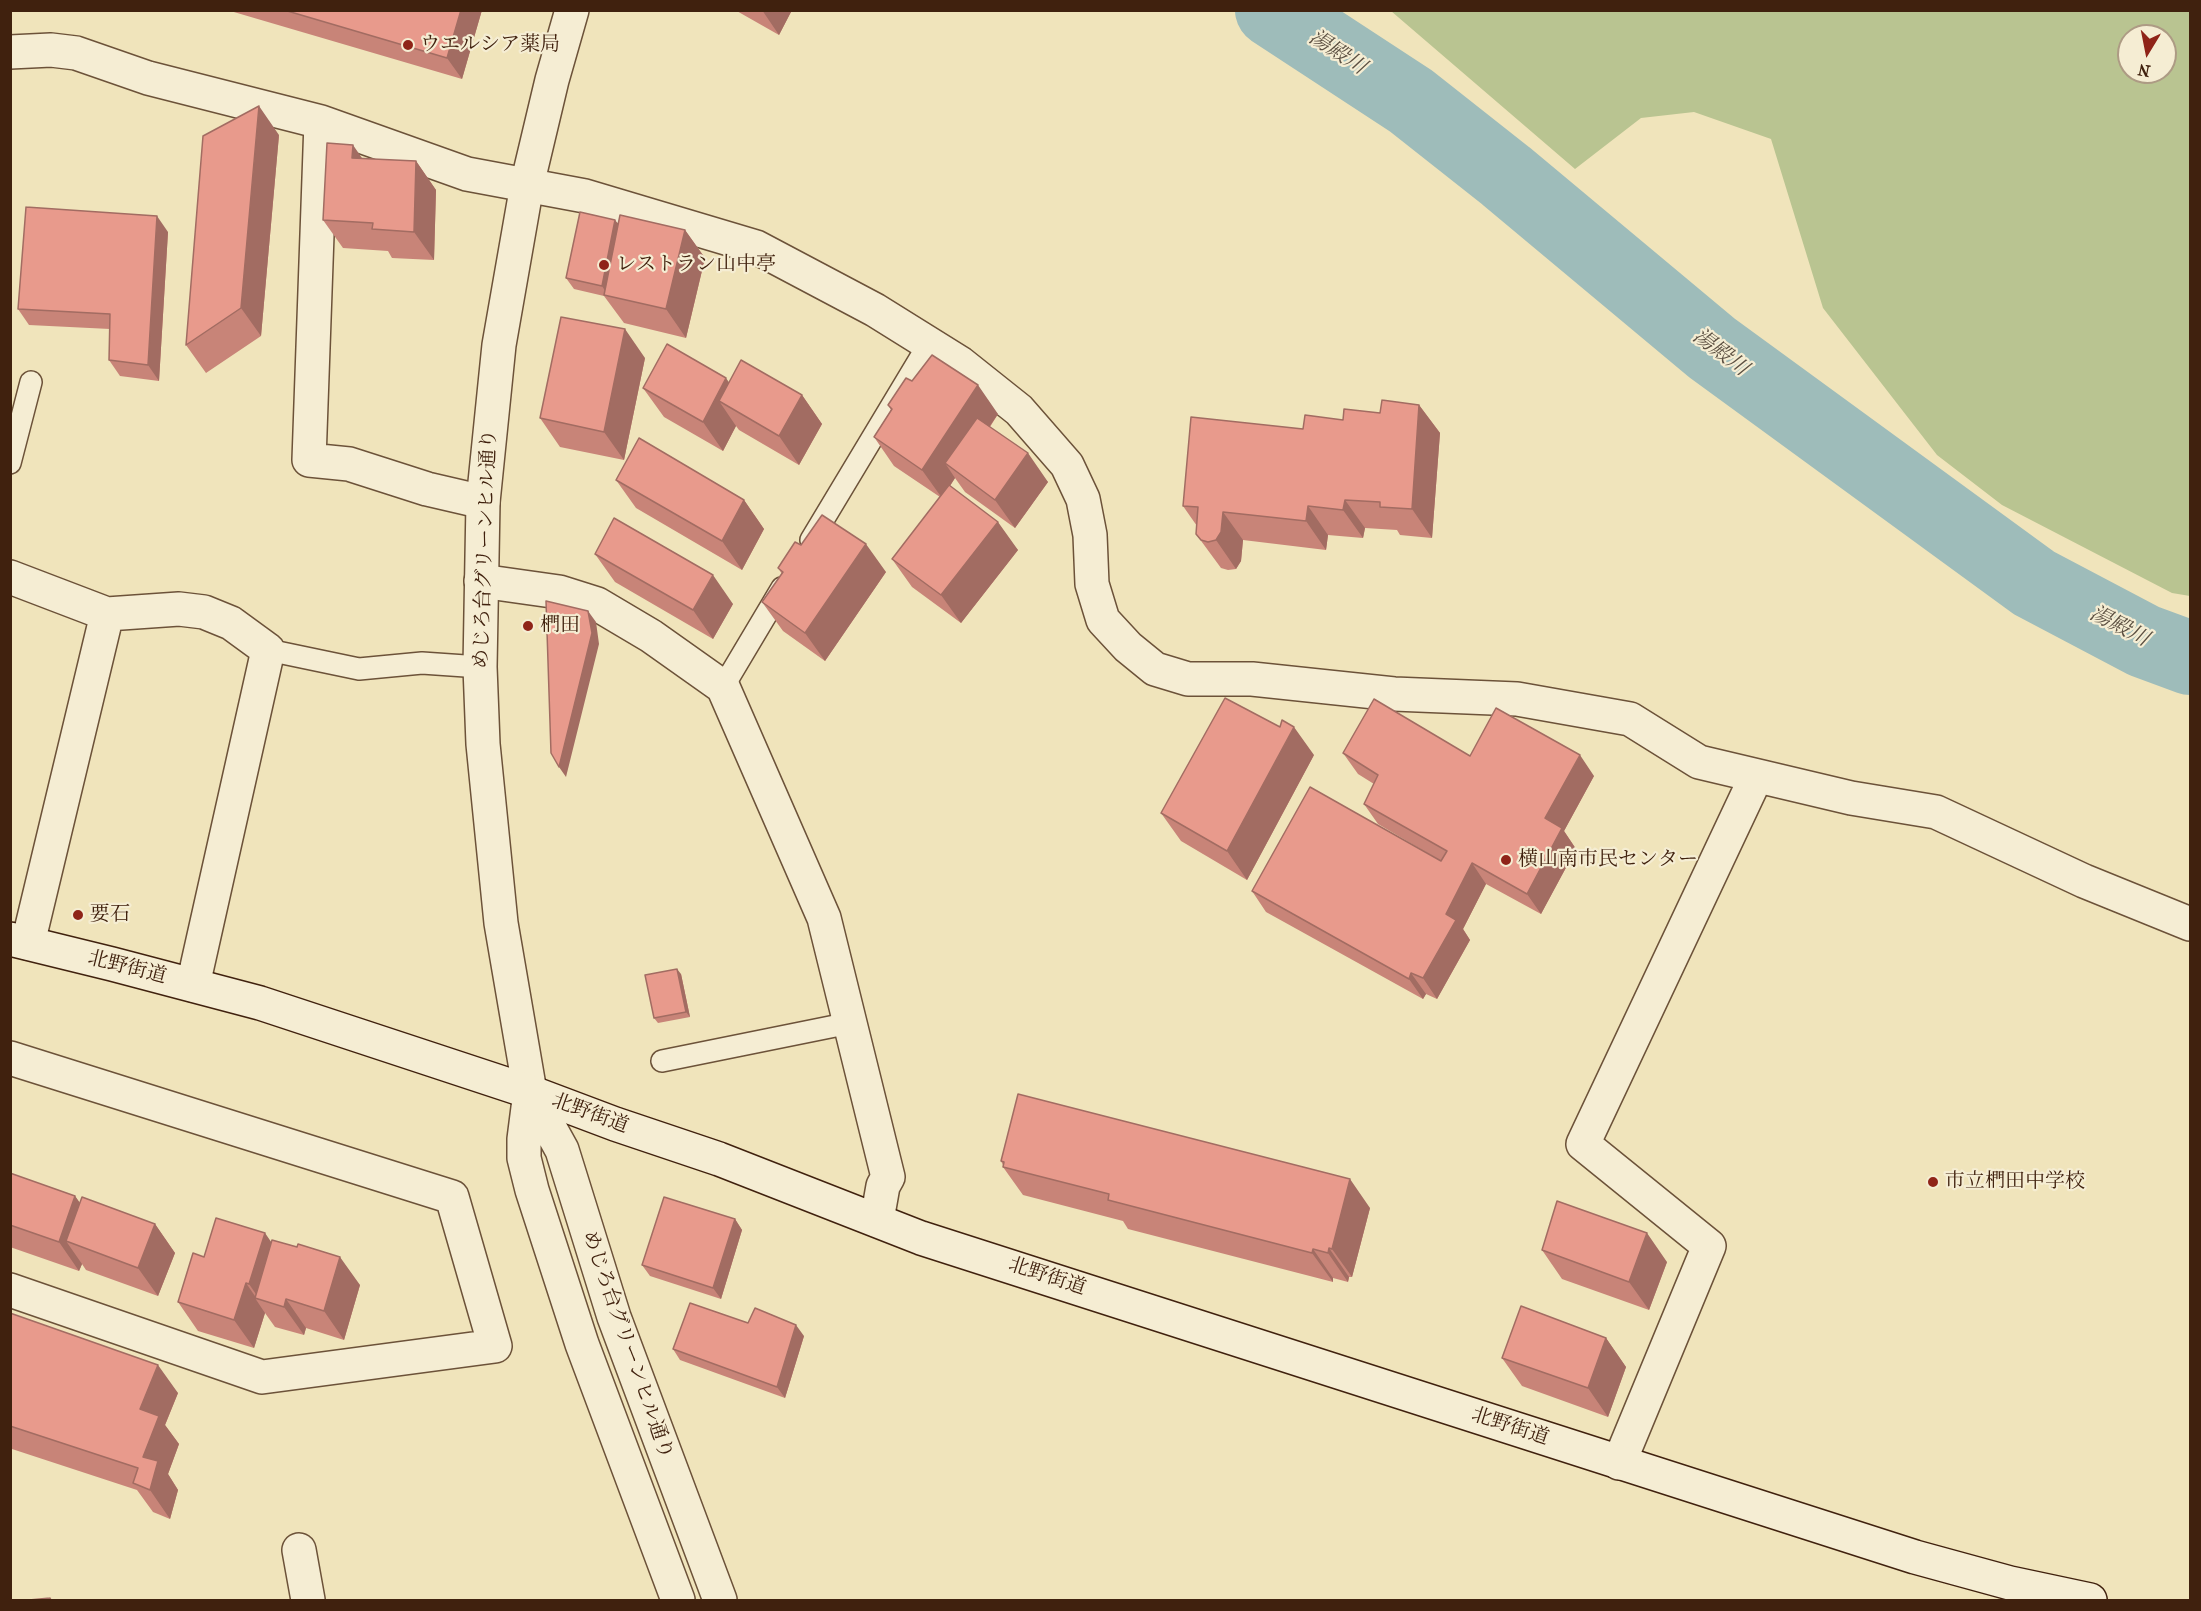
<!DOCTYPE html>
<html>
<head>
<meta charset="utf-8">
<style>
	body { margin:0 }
	#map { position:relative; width:2201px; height:1611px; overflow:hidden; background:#f0e4bb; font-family:"IM FELL French Canon",serif }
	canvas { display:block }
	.frame { position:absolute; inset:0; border:12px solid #40210e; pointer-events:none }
	.north { position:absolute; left:2117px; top:24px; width:60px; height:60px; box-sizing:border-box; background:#f5edd3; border:2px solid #ad9b84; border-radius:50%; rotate:190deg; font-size:16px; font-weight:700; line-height:24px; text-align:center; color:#40210e }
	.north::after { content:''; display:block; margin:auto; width:21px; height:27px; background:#8f2418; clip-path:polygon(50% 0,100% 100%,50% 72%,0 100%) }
</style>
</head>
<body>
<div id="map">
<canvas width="2201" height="1611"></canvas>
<div class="frame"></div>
<div class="north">N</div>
</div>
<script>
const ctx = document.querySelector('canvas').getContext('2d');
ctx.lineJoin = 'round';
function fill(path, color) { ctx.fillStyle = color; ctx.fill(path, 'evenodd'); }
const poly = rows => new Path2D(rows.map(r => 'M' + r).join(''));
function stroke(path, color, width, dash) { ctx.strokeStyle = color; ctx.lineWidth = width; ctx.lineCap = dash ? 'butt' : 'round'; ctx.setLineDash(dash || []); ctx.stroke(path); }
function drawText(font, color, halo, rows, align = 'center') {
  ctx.font = font + ' "IM FELL French Canon","Noto Serif JP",serif'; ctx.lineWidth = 4.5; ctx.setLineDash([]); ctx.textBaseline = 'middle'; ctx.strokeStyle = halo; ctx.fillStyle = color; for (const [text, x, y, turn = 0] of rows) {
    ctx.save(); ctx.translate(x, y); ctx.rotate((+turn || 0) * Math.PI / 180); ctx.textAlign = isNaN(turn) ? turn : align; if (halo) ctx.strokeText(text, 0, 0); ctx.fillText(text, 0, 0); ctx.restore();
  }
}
fill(poly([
	[1391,11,2190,11,2190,596,2172,593,2002,505,1937,455,1823,308,1771,139,1694,112,1641,118,1575,169],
	[2129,36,2165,36,2165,72,2129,72]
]), '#b9c491');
stroke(poly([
	[1272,10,1411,101,1506,176,1712,348,2034,583,2144,641,2190,658]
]), '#9ebcba', 74);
const service = poly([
	[10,463,31,382],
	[811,540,930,342],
	[268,650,359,669,422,663,480,667],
	[723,687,782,588],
	[662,1061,850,1023]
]);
const minor = poly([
	[10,52,51,50,76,53,148,78,321,122,467,174,585,196,756,247,875,310,960,363,1019,410,1067,465,1083,499,1090,535,1092,584,1103,620,1128,647,1155,669,1188,679,1252,679,1394,694,1517,699,1630,719,1699,762,1851,798,1936,812,2084,881,2190,924],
	[321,122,309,460,349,464,427,489,483,502],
	[10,577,107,614],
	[481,581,559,592,597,604,651,636,723,687,824,918,888,1177,883,1186,877,1220],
	[28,943,107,614,179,609,204,612,231,623,268,650,193,985],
	[10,1058,452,1197,495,1346,262,1377,10,1290],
	[1619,1463,1709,1246,1583,1144,1756,777],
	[299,1550,308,1600]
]);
const tertiary = poly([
	[572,10,552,80,527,185,499,345,483,502,480,667,483,744,501,923,530,1092,524,1139,524,1158,532,1190,582,1344,678,1600],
	[530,1092,562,1150,614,1317,720,1600]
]);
const secondary = poly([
	[10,939,112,964,260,1003,530,1092,615,1124,719,1159,921,1238,1915,1557,2010,1583,2090,1600]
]);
stroke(service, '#6c5239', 24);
stroke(minor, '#6c5239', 36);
stroke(tertiary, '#6c5239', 36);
stroke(secondary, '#40210e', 36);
stroke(service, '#f5edd3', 21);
stroke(minor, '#f5edd3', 33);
stroke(tertiary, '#f5edd3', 33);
stroke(secondary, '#f5edd3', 33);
fill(poly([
	[227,10,482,10,462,79],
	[735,10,792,10,779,35],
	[279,135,261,336,206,373,186,345],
	[362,159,416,161,436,190,434,260,392,258,388,251,343,248,323,220],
	[615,220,618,224,685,230,705,258,686,338,624,323,604,296,574,289,566,278],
	[168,232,159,381,120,376,109,360,110,329,29,325,18,309],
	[645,358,624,460,560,447,540,418],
	[912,381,998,414,990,427,1048,482,1015,528,965,492,955,478,950,486,1018,550,961,623,912,587,892,559,940,497,894,466,874,437,891,410,888,405],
	[729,382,802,395,822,424,799,465,739,430,736,426,723,451,664,417,643,388],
	[1419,405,1440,433,1432,538,1400,535,1397,530,1365,528,1363,538,1328,535,1326,550,1243,540,1241,561,1236,569,1228,570,1221,568,1196,534,1197,526,1183,506,1303,429],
	[616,480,744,500,764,529,742,570,636,508],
	[801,545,886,572,825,661,783,631,762,602,782,574,778,568],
	[595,554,733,604,713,639,615,582],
	[1343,753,1470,756,1594,776,1564,831,1576,849,1541,914,1486,884,1463,929,1470,940,1437,999,1426,994,1423,999,1266,912,1252,891,1441,861,1378,824,1364,804,1374,784,1358,774],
	[1314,755,1247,880,1181,841,1161,813],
	[681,974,690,1017,658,1023,654,1018],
	[1001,1161,1370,1208,1352,1277,1349,1277,1348,1282,1333,1278,1333,1282,1128,1229,1123,1221,1023,1195,1003,1167,1003,1165],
	[10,1173,75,1196,80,1203,155,1224,175,1253,158,1296,86,1270,82,1264,79,1271,10,1247],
	[735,1219,742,1230,721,1299,650,1276,642,1265],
	[271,1242,360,1285,344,1340,306,1328,304,1335,275,1327,265,1313,254,1348,198,1331,178,1302,204,1257],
	[1542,1250,1667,1262,1649,1310,1562,1279],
	[10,1313,178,1393,165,1425,179,1444,168,1474,178,1490,170,1519,153,1512,137,1490,12,1449,10,1453],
	[804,1336,785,1398,680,1360,673,1349],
	[1606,1338,1626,1367,1608,1417,1522,1386,1502,1358]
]), '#c88478');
fill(poly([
	[461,10,482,10,462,79,447,58],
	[762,10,792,10,779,35],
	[259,106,279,135,261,336,241,308],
	[353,145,373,174,352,158],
	[416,161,436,190,434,260,414,232],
	[157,216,168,232,159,381,148,365],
	[615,220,623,231,609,297,602,286],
	[685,230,705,258,686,338,666,309],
	[625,329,645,358,624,460,604,432],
	[726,378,746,407,719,401,736,426,723,451,703,422],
	[978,385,998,414,958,473,945,463,955,478,942,498,922,470],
	[802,395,822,424,799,465,779,436],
	[1419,405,1440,433,1432,538,1412,509],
	[1028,453,1048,482,1015,528,995,500],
	[744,500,764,529,742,570,722,541],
	[1345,500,1365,528,1363,538,1343,510],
	[1308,506,1328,535,1326,550,1306,521],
	[1223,512,1243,540,1241,561,1236,569,1216,540],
	[998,522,1018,550,961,623,941,595],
	[866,544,886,572,825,661,805,633],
	[713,575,733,604,713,639,693,610],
	[588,611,596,622,599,644,566,777,559,767],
	[1294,727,1314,755,1247,880,1227,851],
	[1580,755,1594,776,1564,831,1576,849,1541,914,1527,894,1545,818],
	[1472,863,1486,884,1463,929,1470,940,1437,999,1423,978,1446,914],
	[677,969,681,974,690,1017,686,1012],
	[1411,973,1426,994,1423,999,1409,979],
	[1350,1179,1370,1208,1352,1277,1332,1249],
	[75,1196,95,1225,66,1241,82,1264,79,1271,59,1242],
	[735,1219,742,1230,721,1299,713,1288],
	[155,1224,175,1253,158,1296,138,1268],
	[265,1233,285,1262,260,1300,249,1284],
	[1647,1233,1667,1262,1649,1310,1629,1282],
	[1329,1248,1349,1277,1348,1282,1328,1253],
	[1313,1249,1333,1278,1333,1282,1312,1253],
	[340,1257,360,1285,344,1340,324,1311],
	[246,1283,257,1299,255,1298,265,1313,254,1348,234,1320],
	[286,1299,306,1328,304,1335,284,1307],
	[796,1325,804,1336,785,1398,777,1387],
	[1606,1338,1626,1367,1608,1417,1588,1388],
	[158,1365,178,1393,165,1425,179,1444,168,1474,178,1490,170,1519,150,1490,143,1457,140,1409]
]), '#a26c62');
const building = poly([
	[284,10,461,10,447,58,284,10],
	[259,106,241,308,186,345,203,136,259,106],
	[327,143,353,145,352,158,416,161,414,232,372,229,373,223,323,220,327,143],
	[26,207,157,216,148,365,109,360,110,314,18,309,26,207],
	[580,212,615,220,602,286,566,278,580,212],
	[620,215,685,230,666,309,604,295,620,215],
	[561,317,625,329,604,432,540,418,561,317],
	[667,344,726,378,703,422,643,388,667,344],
	[932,355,978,385,922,470,874,437,892,409,888,405,906,378,912,381,932,355],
	[741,360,802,395,779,436,719,401,741,360],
	[1382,400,1419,405,1412,509,1380,507,1380,502,1345,500,1343,510,1308,506,1306,521,1223,512,1221,532,1216,540,1208,542,1201,540,1196,534,1198,507,1183,506,1191,417,1303,429,1305,415,1343,420,1344,409,1380,413,1382,400],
	[977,418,1028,453,995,500,945,463,977,418],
	[639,438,744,500,722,541,616,480,639,438],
	[949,485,998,522,941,595,892,559,949,485],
	[822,515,866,544,805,633,762,602,783,572,778,568,795,542,801,545,822,515],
	[614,518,713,575,693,610,595,554,614,518],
	[546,601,588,611,592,633,559,767,551,753,546,601],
	[1225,698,1280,727,1282,720,1294,727,1227,851,1161,813,1225,698],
	[1374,699,1470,756,1496,708,1580,755,1545,818,1562,828,1527,894,1472,863,1446,914,1456,920,1423,978,1411,973,1409,979,1252,891,1310,787,1441,861,1447,851,1364,804,1378,775,1343,753,1374,699],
	[677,969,686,1012,654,1018,645,975,677,969],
	[1018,1094,1350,1179,1332,1249,1329,1248,1328,1253,1313,1249,1312,1253,1108,1200,1109,1194,1003,1167,1004,1162,1001,1161,1018,1094],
	[10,1173,75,1196,59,1242,10,1225,10,1173],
	[82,1197,155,1224,138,1268,66,1241,82,1197],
	[664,1197,735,1219,713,1288,642,1265,664,1197],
	[1557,1201,1647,1233,1629,1282,1542,1250,1557,1201],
	[216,1218,265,1233,249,1284,246,1283,234,1320,178,1302,193,1253,204,1257,216,1218],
	[272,1240,297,1247,298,1244,340,1257,324,1311,286,1299,284,1307,255,1298,272,1240],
	[690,1303,748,1323,755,1308,796,1325,777,1387,673,1349,690,1303],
	[1521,1306,1606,1338,1588,1388,1502,1358,1521,1306],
	[10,1313,158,1365,140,1409,159,1416,143,1457,158,1461,150,1490,133,1483,138,1468,10,1426,10,1313],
	[50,1598,51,1600,29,1600,50,1598]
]);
fill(building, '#e89a8c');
stroke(building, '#a26c62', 1.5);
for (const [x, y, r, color] of [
	[408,45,6,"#8f2418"],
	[604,265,6,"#8f2418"],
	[528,626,6,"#8f2418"],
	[1506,860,6,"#8f2418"],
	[78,915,6,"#8f2418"],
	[1933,1182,6,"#8f2418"]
]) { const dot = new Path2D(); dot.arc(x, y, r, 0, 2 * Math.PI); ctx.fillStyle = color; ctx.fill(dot); stroke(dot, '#f5edd3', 2); }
drawText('20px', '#40210e', '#f5edd3', [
	["ウエルシア薬局",420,45],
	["レストラン山中亭",616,265],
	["椚田",540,626],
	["横山南市民センター",1518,860],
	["要石",90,915],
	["市立椚田中学校",1945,1182]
], 'left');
drawText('20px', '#40210e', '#f5edd3', [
	["めじろ台グリーンヒル通り",486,549,-88],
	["北野街道",127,968,14],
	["北野街道",590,1114,20],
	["北野街道",1047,1277,18],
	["めじろ台グリーンヒル通り",627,1345,71],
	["北野街道",1510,1427,18]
]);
drawText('italic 21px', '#5c5042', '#f5edd3', [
	["湯殿川",1337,53,33],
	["湯殿川",1720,353,37],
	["湯殿川",2119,627,27]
]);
</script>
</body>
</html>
